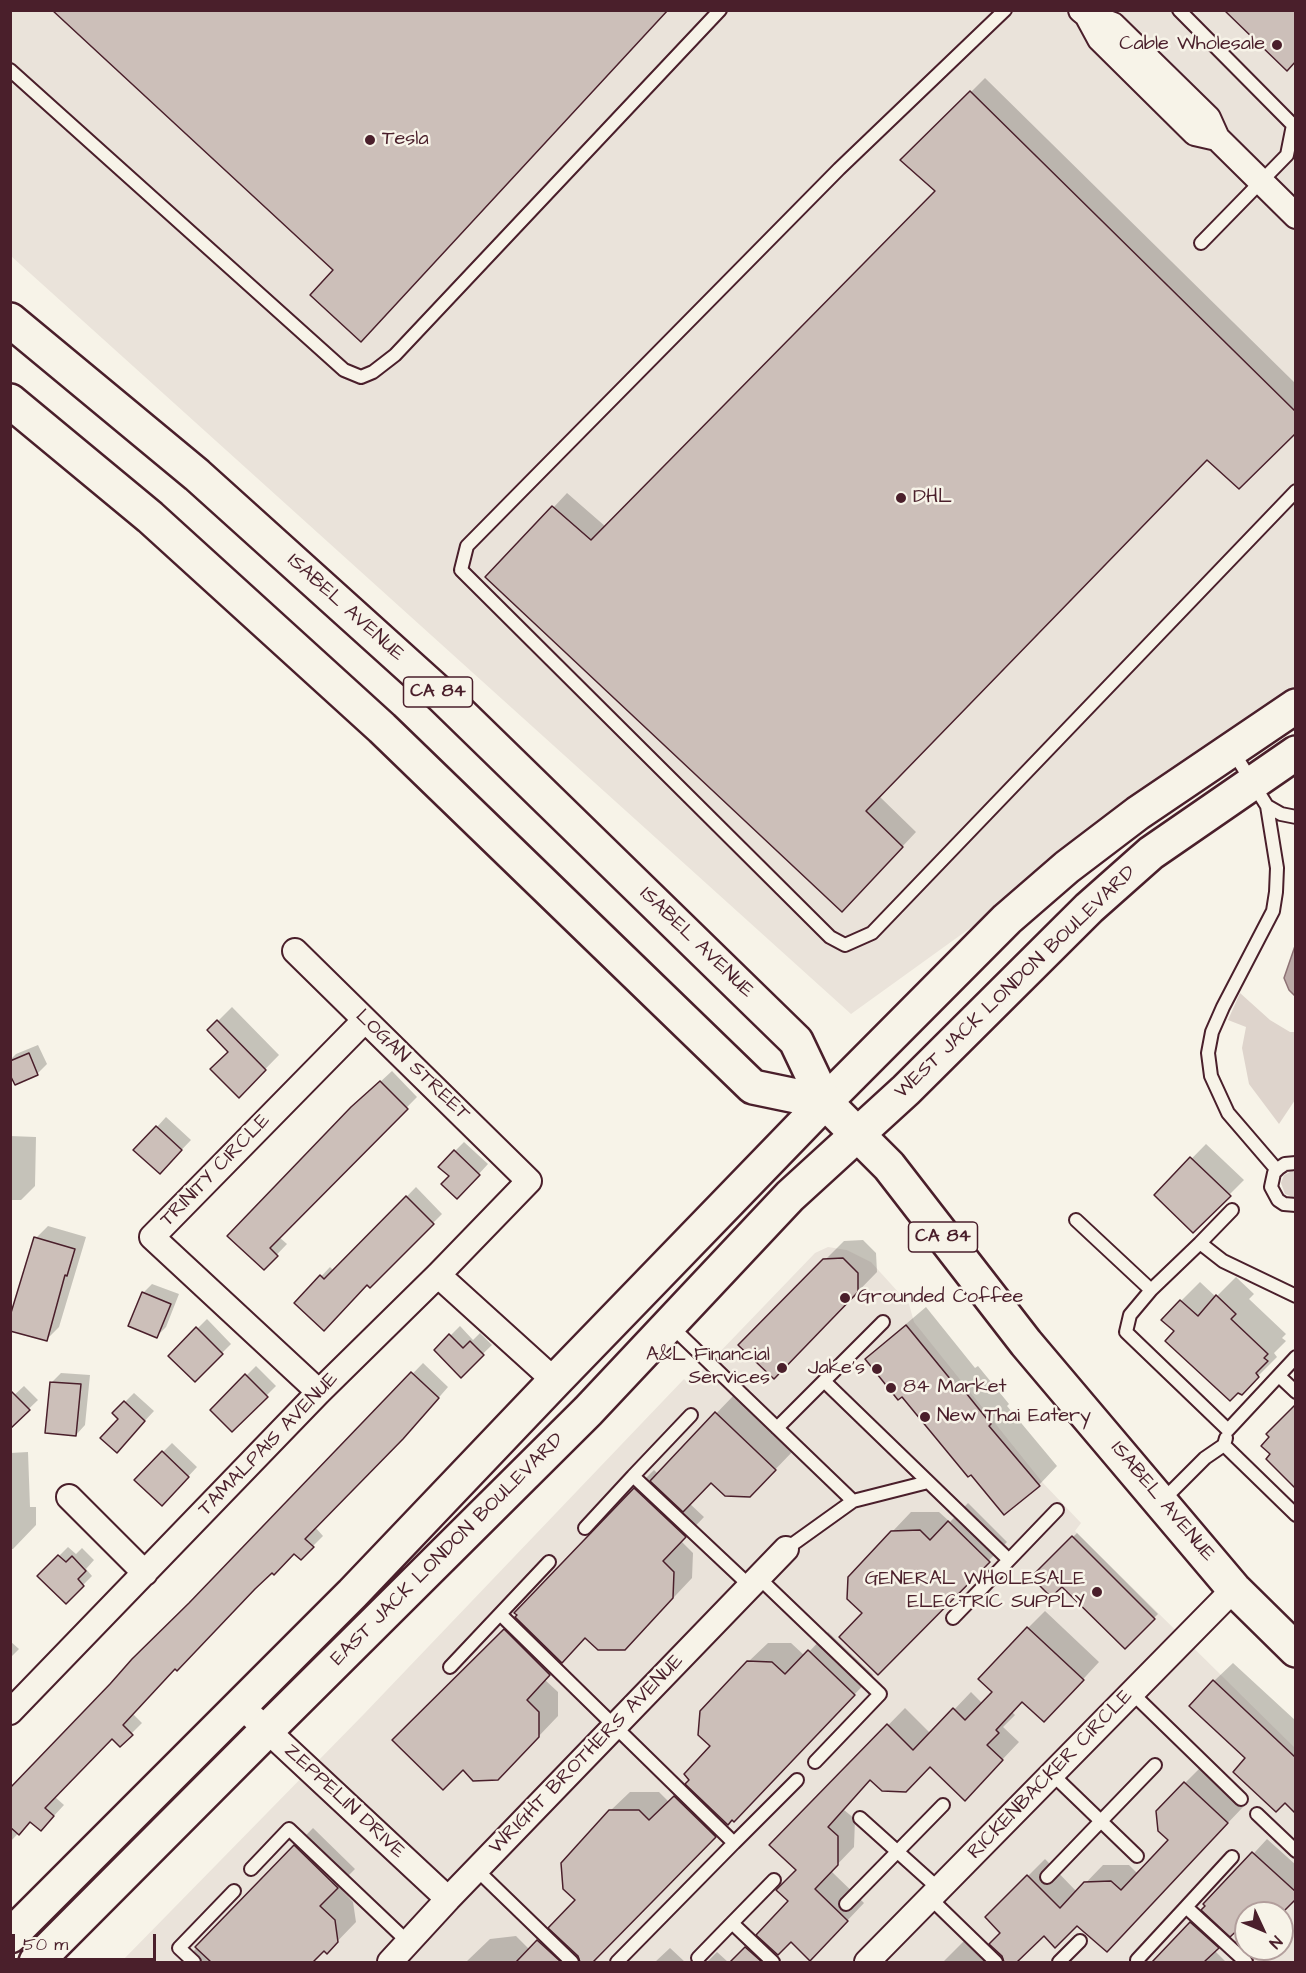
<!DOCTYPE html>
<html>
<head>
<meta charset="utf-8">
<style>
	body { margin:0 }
	#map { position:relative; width:1306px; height:1973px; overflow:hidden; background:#f7f3e8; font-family:"Architects Daughter",sans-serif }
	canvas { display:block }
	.frame { position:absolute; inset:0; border:12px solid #4a1f2b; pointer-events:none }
	.north { position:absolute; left:1234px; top:1901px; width:60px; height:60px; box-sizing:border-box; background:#f7f3e8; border:2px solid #b29e9c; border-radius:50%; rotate:134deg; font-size:16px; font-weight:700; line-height:24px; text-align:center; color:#4a1f2b }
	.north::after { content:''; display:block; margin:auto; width:21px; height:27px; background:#4a1f2b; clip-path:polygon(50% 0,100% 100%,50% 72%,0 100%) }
	.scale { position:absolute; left:12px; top:1934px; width:144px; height:27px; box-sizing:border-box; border:3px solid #4a1f2b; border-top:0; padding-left:8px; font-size:18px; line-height:21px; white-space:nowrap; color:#4a1f2b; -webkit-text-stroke:4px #f7f3e8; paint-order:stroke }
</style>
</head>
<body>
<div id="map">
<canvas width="1306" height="1973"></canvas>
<div class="frame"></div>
<div class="north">N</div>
<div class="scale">50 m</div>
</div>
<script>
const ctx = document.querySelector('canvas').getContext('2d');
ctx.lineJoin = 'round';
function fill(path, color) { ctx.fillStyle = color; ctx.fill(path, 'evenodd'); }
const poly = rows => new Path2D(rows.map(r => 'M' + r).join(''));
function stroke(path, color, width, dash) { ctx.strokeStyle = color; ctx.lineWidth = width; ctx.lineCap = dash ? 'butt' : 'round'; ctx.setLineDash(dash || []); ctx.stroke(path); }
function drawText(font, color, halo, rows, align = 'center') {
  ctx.font = font + ' "Architects Daughter",sans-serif'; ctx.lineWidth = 5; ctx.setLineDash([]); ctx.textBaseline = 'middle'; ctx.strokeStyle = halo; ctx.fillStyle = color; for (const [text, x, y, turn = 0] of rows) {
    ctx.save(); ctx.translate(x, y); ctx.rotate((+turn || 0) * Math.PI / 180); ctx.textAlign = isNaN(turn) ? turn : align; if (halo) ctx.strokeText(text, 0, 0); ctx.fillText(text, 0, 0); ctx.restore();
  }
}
fill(poly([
	[11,11,1295,11,1295,694,851,1014,11,256],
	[828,1247,847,1250,871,1262,880,1272,909,1304,914,1322,1043,1483,1081,1523,1075,1531,1295,1748,1295,1962,121,1962,364,1714,684,1379,689,1384,815,1253],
	[1246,1913,1282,1913,1282,1949,1246,1949]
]), '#eae3da');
fill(poly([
	[1240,993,1270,1020,1290,1032,1295,1032,1295,1100,1279,1124,1249,1084,1242,1048,1246,1027,1228,1020],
	[1292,1171,1295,1172,1295,1196,1293,1197,1285,1194,1281,1183,1284,1175]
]), '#ded4cc');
const water = poly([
	[1295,946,1295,996,1289,990,1284,978,1295,946]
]);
fill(water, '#bcaaa7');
stroke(water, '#8e7275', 1.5);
fill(poly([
	[985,78,1296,384,1296,431,1207,458,879,796,916,832,856,896,553,508,567,493,606,527,937,191,903,160],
	[10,998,12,998,10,1038],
	[232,1007,279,1055,239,1096,230,1052,209,1030],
	[38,1045,47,1064,37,1074,10,1071,10,1060,16,1054],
	[392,1071,417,1097,279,1237,287,1244,264,1268,229,1236,352,1108],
	[166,1117,191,1140,169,1163,136,1150],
	[10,1136,36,1137,35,1186,21,1200,10,1200],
	[464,1142,488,1164,466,1188,451,1176,455,1151],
	[1206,1144,1244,1180,1193,1231,1156,1195],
	[416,1187,442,1214,370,1286,367,1283,296,1303,330,1267,334,1271],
	[48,1226,86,1237,59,1327,47,1339,36,1238],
	[863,1240,876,1253,877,1272,793,1358,740,1345,844,1241],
	[1236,1277,1254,1294,1249,1299,1286,1334,1282,1338,1286,1341,1274,1353,1277,1357,1241,1393,1163,1319,1200,1282,1216,1297],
	[152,1284,179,1294,166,1327,157,1336,143,1293],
	[926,1307,975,1368,978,1366,1009,1404,1007,1406,1057,1466,1039,1485,902,1395,867,1360,886,1341],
	[207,1319,231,1344,195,1380,170,1356],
	[460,1326,473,1340,480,1333,492,1345,461,1375,436,1350],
	[423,1363,448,1387,414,1426,315,1527,323,1536,301,1558,294,1552,272,1571,175,1667,132,1713,142,1723,120,1745,112,1737,55,1797,64,1805,51,1819,31,1820,10,1842,10,1790],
	[256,1366,276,1386,232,1430,212,1410],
	[61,1373,90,1375,85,1425,76,1435,52,1382],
	[24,1386,38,1400,13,1424,10,1399],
	[134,1393,154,1411,126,1441,120,1419,114,1413],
	[735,1394,794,1450,769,1476,711,1481,689,1503,704,1517,681,1541,693,1553,692,1578,644,1629,586,1636,545,1680,558,1692,558,1716,517,1759,463,1768,395,1740,519,1615,635,1489,654,1470,658,1474],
	[172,1443,197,1467,171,1495,163,1452],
	[28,1452,30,1507,36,1507,36,1525,13,1549,10,1549,10,1453],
	[968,1503,1007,1542,878,1673,864,1613,892,1532,911,1512,939,1512,950,1522],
	[1077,1533,1158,1614,1125,1647,1062,1585,1033,1577],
	[68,1547,76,1554,82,1548,94,1560,86,1569,92,1576,66,1602,39,1576],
	[1045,1611,1099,1662,1061,1703,1023,1700,1012,1712,1015,1715,1003,1727,1019,1742,982,1781,930,1765,871,1779,844,1810,855,1819,854,1847,831,1871,864,1903,827,1942,791,1940,771,1962,730,1962,790,1901,798,1870,771,1845,905,1708,931,1734,971,1692,983,1704,994,1692,1028,1628],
	[828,1632,873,1675,753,1801,733,1818,591,1962,466,1962,490,1939,516,1936,530,1950,577,1900,610,1811,630,1792,659,1792,669,1802,692,1780,712,1746,748,1662,768,1643,791,1643,805,1656],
	[10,1641,19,1649,10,1658],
	[1233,1663,1296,1721,1296,1811,1247,1758,1214,1681],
	[1202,1766,1244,1806,1123,1933,1077,1924,1044,1934,1015,1962,943,1962,964,1941,979,1956,1002,1933,987,1917,1045,1859,1077,1892,1103,1865,1129,1865,1138,1874,1170,1840,1185,1783],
	[313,1828,355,1869,338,1886,353,1902,356,1922,327,1952,324,1949,311,1962,183,1962],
	[1267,1839,1296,1865,1296,1898,1281,1913,1246,1913,1246,1922,1214,1950,1226,1962,1154,1962],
	[670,1948,685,1962,655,1962],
	[717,1952,728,1962,707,1962]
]), '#0003');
const building = poly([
	[52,10,668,10,361,342,310,295,333,270,52,10],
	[1224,10,1296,10,1296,61,1287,71,1224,10],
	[970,91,1296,412,1296,433,1239,489,1207,460,866,811,903,847,842,912,485,577,552,506,591,540,935,191,900,160,970,91],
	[217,1020,266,1070,239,1098,210,1069,228,1052,207,1030,217,1020],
	[29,1053,38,1075,15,1085,10,1075,10,1061,29,1053],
	[380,1081,408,1109,270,1248,278,1256,264,1270,227,1236,351,1107,380,1081],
	[156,1126,182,1150,160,1174,133,1150,156,1126],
	[454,1150,480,1175,457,1199,441,1184,449,1176,438,1167,454,1150],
	[1190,1157,1231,1196,1193,1233,1154,1195,1190,1157],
	[406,1196,434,1224,370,1288,367,1285,324,1331,294,1303,320,1275,324,1279,406,1196],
	[34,1237,75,1249,67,1276,65,1275,47,1341,10,1331,10,1316,34,1237],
	[843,1258,858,1273,858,1292,774,1379,738,1345,823,1259,843,1258],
	[142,1292,171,1304,157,1338,128,1326,142,1292],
	[1216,1295,1236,1314,1231,1319,1268,1354,1264,1358,1268,1361,1256,1373,1259,1377,1242,1395,1238,1393,1230,1401,1165,1341,1174,1331,1161,1320,1180,1300,1198,1316,1216,1295],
	[906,1325,956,1386,958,1383,991,1424,989,1426,1040,1486,1004,1515,971,1475,968,1477,902,1397,898,1400,865,1359,906,1325],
	[196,1327,223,1354,195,1382,168,1356,196,1327],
	[449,1334,463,1348,470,1341,484,1355,461,1378,434,1350,449,1334],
	[411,1372,439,1398,403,1439,305,1539,314,1547,301,1560,294,1554,274,1575,272,1573,255,1589,177,1671,175,1669,123,1725,133,1735,120,1747,112,1739,45,1808,54,1816,41,1831,30,1822,19,1835,10,1827,10,1788,110,1684,132,1659,189,1603,411,1372],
	[245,1374,268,1397,232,1432,210,1410,245,1374],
	[50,1382,81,1384,76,1436,45,1433,50,1382],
	[10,1390,30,1410,10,1429,10,1390],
	[124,1401,145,1421,117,1453,100,1438,118,1419,112,1413,124,1401],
	[1296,1404,1296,1489,1266,1459,1270,1454,1261,1446,1269,1437,1266,1434,1296,1404],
	[715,1412,776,1470,750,1497,725,1496,711,1483,683,1512,650,1481,715,1412],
	[162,1451,189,1477,162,1506,134,1480,162,1451],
	[634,1488,686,1537,663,1561,674,1572,673,1598,625,1650,598,1650,585,1638,562,1663,515,1617,517,1615,514,1613,634,1488],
	[948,1521,990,1562,878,1675,839,1637,862,1613,847,1599,848,1577,891,1531,920,1530,930,1540,948,1521],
	[1072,1536,1155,1619,1125,1649,1062,1587,1051,1597,1031,1577,1072,1536],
	[58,1555,66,1562,72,1556,86,1571,78,1579,84,1586,66,1604,37,1576,58,1555],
	[1027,1627,1084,1680,1044,1722,1022,1702,996,1730,999,1733,987,1745,1003,1760,965,1801,930,1767,906,1792,882,1791,870,1780,828,1827,838,1836,838,1865,815,1889,848,1921,810,1961,791,1942,778,1955,756,1935,788,1901,776,1890,796,1870,769,1845,887,1724,913,1750,953,1708,965,1720,992,1692,978,1679,1027,1627],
	[504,1629,550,1675,527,1700,539,1712,539,1737,498,1780,473,1781,463,1770,443,1790,392,1740,504,1629],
	[808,1650,855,1695,734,1822,732,1820,728,1825,685,1784,689,1780,684,1774,710,1746,698,1735,700,1711,747,1661,772,1662,785,1674,808,1650],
	[1213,1680,1296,1758,1296,1814,1285,1803,1276,1812,1233,1772,1245,1758,1189,1706,1213,1680],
	[1184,1782,1228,1823,1107,1952,1077,1926,1055,1948,1044,1936,1017,1962,1004,1962,1002,1956,989,1944,1000,1933,985,1917,1027,1875,1060,1908,1084,1882,1111,1881,1121,1890,1168,1840,1158,1831,1156,1811,1184,1782],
	[674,1796,716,1837,593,1962,580,1962,578,1956,548,1928,575,1900,563,1889,561,1863,609,1810,639,1810,649,1820,674,1796],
	[294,1845,338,1888,320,1906,335,1920,338,1942,327,1954,324,1951,313,1962,211,1962,195,1947,294,1845],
	[1252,1852,1296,1892,1296,1899,1282,1913,1246,1913,1246,1922,1230,1937,1201,1910,1205,1906,1203,1904,1252,1852],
	[1190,1922,1219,1948,1204,1962,1152,1962,1190,1922],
	[537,1940,561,1962,516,1962,537,1940],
	[745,1947,762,1962,730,1962,745,1947]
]);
fill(building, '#ccbfb9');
stroke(building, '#4a1f2b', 1.5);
const service = poly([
	[1005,10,839,169,467,546,461,570,830,937,845,945,872,933,1296,491],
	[1179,10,1293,125,1287,155,1201,243],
	[10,70,344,370,361,377,373,372,395,355,720,10],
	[1232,750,1267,806,1281,814,1296,817],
	[1267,806,1277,868,1276,892,1273,911,1223,1007,1212,1032,1208,1053,1211,1076,1228,1113,1277,1170],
	[1296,1163,1285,1164,1279,1168,1274,1173,1271,1187,1278,1200,1284,1204,1296,1205],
	[1076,1220,1151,1290],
	[1200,1243,1232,1210],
	[1296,1296,1223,1261,1200,1243,1151,1290,1130,1315,1126,1332,1228,1430,1296,1357],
	[670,1325,853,1501,786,1549],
	[1279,1376,1296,1392],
	[824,1381,1009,1560,953,1618],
	[777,1428,883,1322],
	[1224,1445,1296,1515],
	[633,1476,691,1415],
	[853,1501,928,1482],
	[1162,1501,1205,1458,1224,1445,1226,1438],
	[585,1528,633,1476,750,1586],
	[1009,1560,1057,1510],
	[759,1578,880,1694,815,1762],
	[500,1614,549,1562],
	[450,1667,500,1614,734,1843,617,1962],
	[1132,1693,1241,1799],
	[1052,1774,1137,1856],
	[1257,1814,1296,1851],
	[860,1818,939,1889],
	[734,1843,797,1780],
	[251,1869,289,1829,408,1942],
	[477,1870,572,1962],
	[1047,1877,1155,1765],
	[930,1898,996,1962],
	[846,1904,943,1805],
	[1186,1907,1232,1857],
	[732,1923,774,1880],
	[698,1958,732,1923,773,1962],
	[1137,1960,1186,1907,1246,1962],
	[194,1962,179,1948,234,1891],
	[1059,1962,1080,1941]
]);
const minor = poly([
	[1081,10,1087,15,1113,25,1208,118,1217,138,1296,216],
	[1087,15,1100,39,1195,133,1217,138],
	[438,1275,555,1381],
	[319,1392,152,1237,365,1020],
	[69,1497,145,1573],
	[240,1705,448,1899],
	[10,1712,319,1392,438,1275,529,1181,295,951],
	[390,1962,448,1899,786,1549],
	[867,1962,1234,1589]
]);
const secondary = poly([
	[10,1936,352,1594,555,1381,825,1102,1007,919,1067,867,1138,813,1296,706],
	[36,1962,267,1730,588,1411,790,1196,906,1090,1089,908,1151,853,1296,753]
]);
const trunk = poly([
	[10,320,197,475,442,696,796,1041,825,1102,889,1166,1026,1343,1234,1589,1296,1650],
	[10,401,150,517,382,728,753,1087,825,1102]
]);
stroke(service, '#4a1f2b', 16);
stroke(minor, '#4a1f2b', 28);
stroke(secondary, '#4a1f2b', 38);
stroke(trunk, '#4a1f2b', 38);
stroke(service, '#f7f3e8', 12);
stroke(minor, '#f7f3e8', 24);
stroke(secondary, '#f7f3e8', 33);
stroke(trunk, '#f7f3e8', 33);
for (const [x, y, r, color] of [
	[1277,45,6,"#4a1f2b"],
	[370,140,6,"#4a1f2b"],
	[901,498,6,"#4a1f2b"],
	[845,1298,6,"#4a1f2b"],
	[782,1368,6,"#4a1f2b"],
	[877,1369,6,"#4a1f2b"],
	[891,1388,6,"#4a1f2b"],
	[925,1417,6,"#4a1f2b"],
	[1097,1592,6,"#4a1f2b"]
]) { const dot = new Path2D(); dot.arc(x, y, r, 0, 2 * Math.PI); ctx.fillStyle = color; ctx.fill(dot); stroke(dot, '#f7f3e8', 2); }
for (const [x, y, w] of [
	[438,692,69],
	[943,1237,69]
]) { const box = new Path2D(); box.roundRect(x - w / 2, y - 15, w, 30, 4.5); ctx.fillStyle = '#f7f3e8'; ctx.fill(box); stroke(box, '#4a1f2b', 1.5); }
drawText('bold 18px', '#4a1f2b', null, [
	["CA 84",438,692],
	["CA 84",943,1237]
]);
drawText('20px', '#4a1f2b', '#f7f3e8', [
	["Cable Wholesale",1265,45,"right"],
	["Tesla",382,140],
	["DHL",913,498],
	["Grounded Coffee",857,1298],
	["A&L Financial",770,1356,"right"],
	["Services",770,1379,"right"],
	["Jake's",865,1369,"right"],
	["84 Market",903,1388],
	["New Thai Eatery",937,1417],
	["GENERAL WHOLESALE",1085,1580,"right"],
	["ELECTRIC SUPPLY",1085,1603,"right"]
], 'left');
drawText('20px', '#4a1f2b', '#f7f3e8', [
	["ISABEL AVENUE",345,608,42],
	["ISABEL AVENUE",696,943,44],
	["WEST JACK LONDON BOULEVARD",1016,983,-44],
	["LOGAN STREET",412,1066,44],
	["TRINITY CIRCLE",216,1171,-46],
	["TAMALPAIS AVENUE",269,1445,-46],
	["ISABEL AVENUE",1162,1502,50],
	["EAST JACK LONDON BOULEVARD",448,1550,-45],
	["WRIGHT BROTHERS AVENUE",587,1755,-46],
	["RICKENBACKER CIRCLE",1051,1775,-46],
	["ZEPPELIN DRIVE",344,1802,43]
]);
</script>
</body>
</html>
